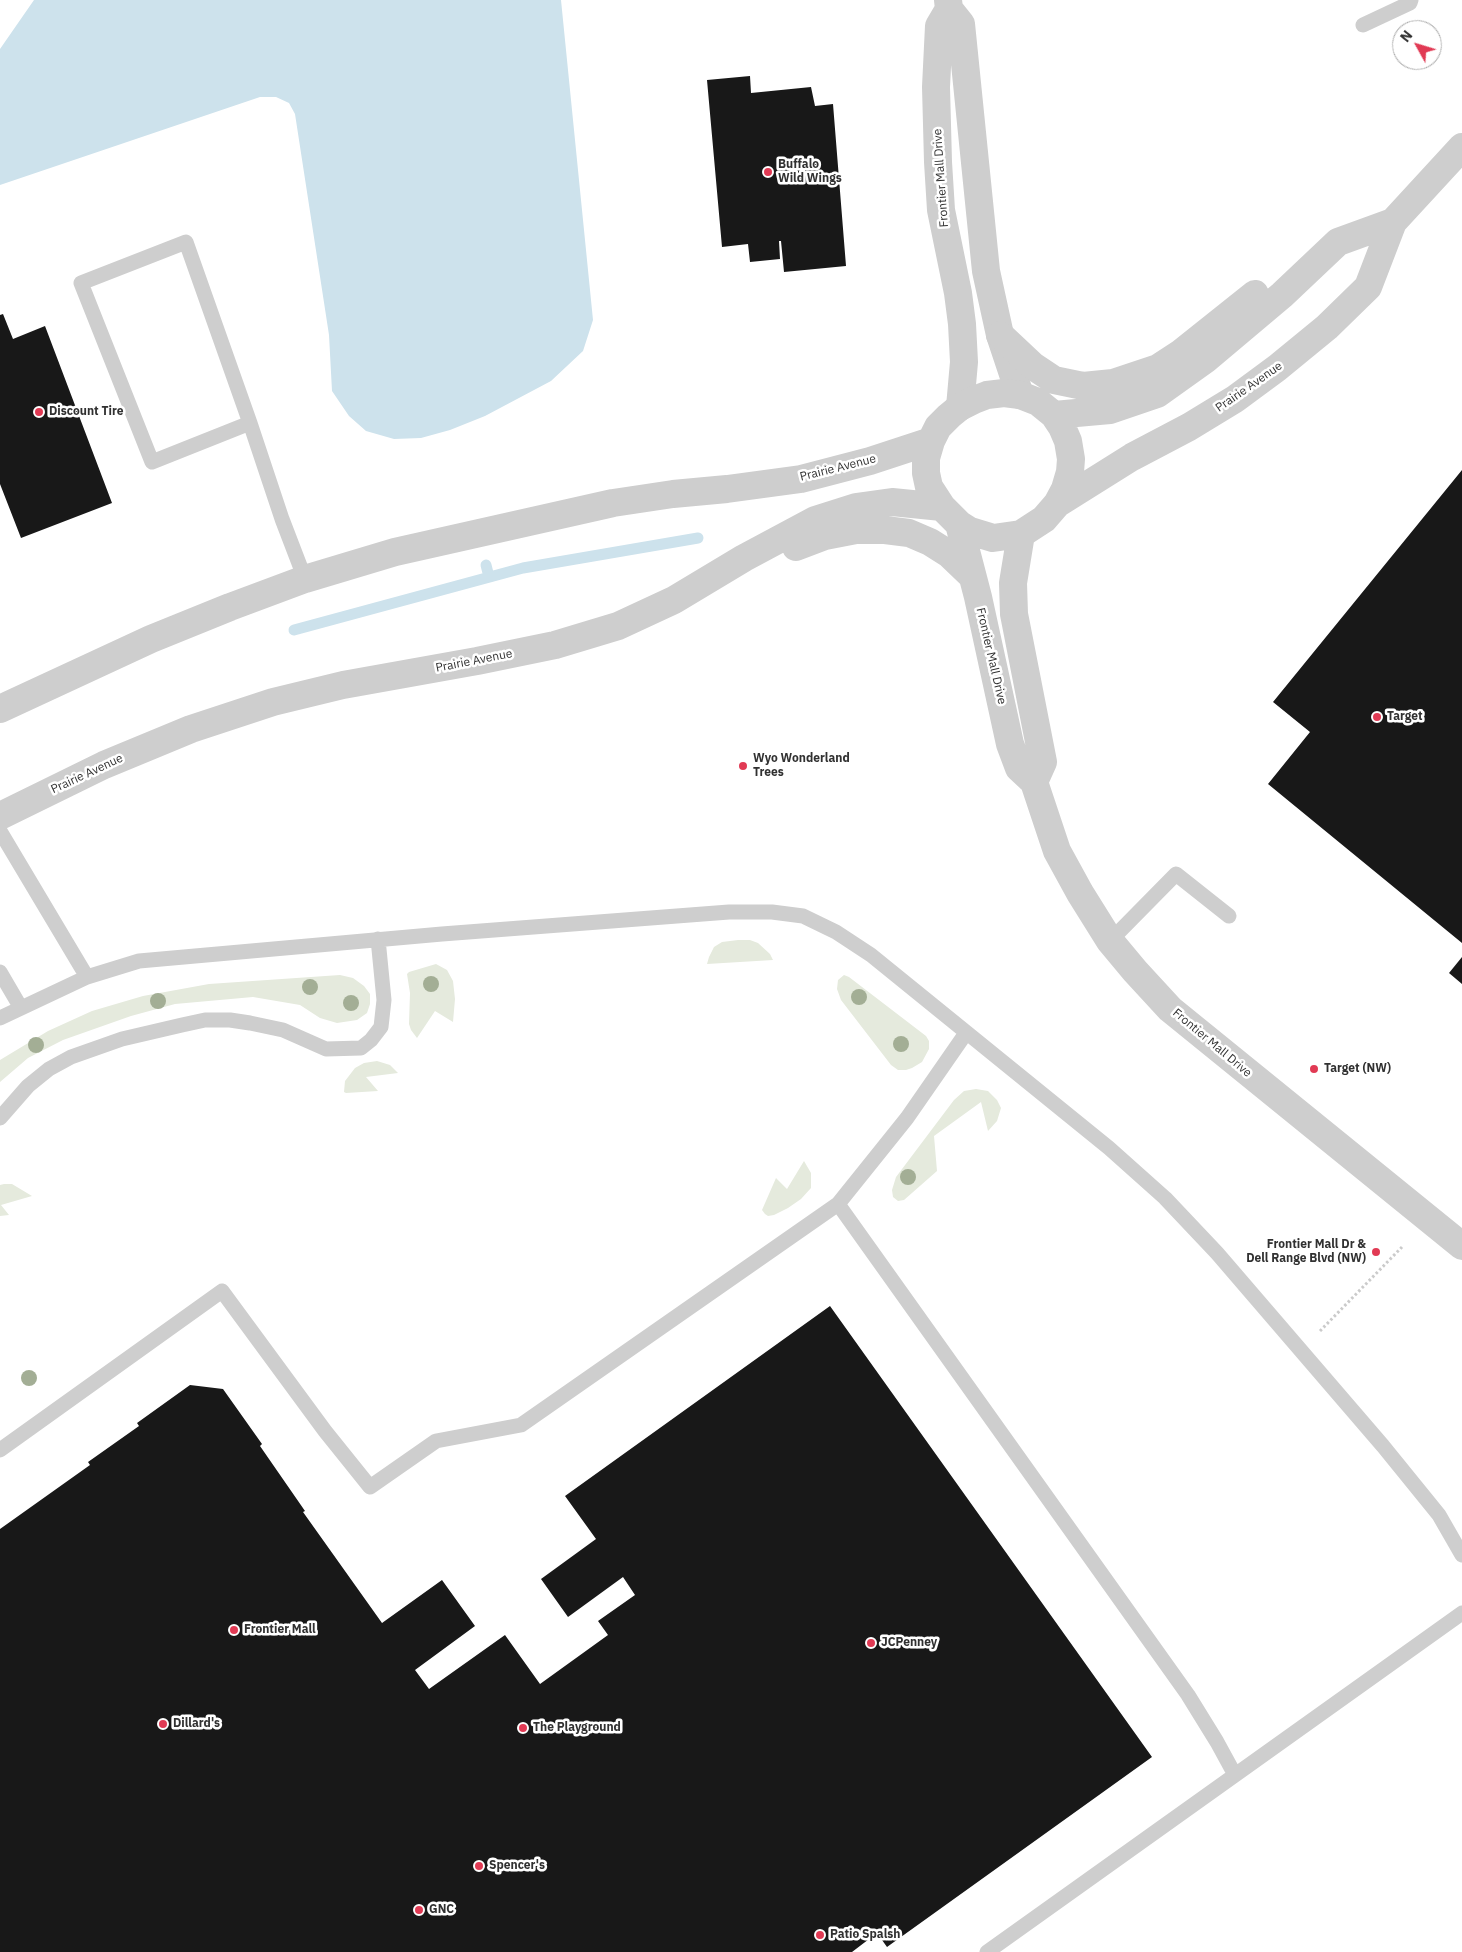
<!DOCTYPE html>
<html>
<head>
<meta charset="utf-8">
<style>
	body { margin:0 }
	#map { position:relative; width:1462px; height:1952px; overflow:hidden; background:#fff; font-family:"IBM Plex Sans",sans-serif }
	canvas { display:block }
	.north { position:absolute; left:1392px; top:20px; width:50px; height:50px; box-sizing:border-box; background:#fff; border:1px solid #adadad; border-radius:50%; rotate:309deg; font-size:14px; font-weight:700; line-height:20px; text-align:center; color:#313131 }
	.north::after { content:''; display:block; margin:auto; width:18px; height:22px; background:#e13a54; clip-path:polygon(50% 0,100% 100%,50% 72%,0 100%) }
</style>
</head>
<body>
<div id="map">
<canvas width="1462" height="1952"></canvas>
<div class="north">N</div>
</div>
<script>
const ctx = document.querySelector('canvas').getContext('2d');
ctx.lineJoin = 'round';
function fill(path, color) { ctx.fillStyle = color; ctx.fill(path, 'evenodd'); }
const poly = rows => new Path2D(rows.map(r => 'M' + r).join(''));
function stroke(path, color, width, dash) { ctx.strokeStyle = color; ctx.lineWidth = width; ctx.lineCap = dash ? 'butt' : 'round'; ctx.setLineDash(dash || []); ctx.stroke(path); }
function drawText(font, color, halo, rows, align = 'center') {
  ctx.font = font + ' "IBM Plex Sans",sans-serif'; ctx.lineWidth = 5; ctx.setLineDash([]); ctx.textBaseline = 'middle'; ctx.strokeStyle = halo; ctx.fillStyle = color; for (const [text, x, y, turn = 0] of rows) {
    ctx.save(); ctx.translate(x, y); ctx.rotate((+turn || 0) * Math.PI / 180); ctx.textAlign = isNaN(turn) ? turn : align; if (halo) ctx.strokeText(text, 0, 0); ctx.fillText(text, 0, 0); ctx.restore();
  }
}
fill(poly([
	[738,940,750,940,758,943,770,954,773,960,707,964,709,957,714,947,722,942],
	[436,964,447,970,453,981,455,999,453,1022,435,1011,417,1038,411,1030,409,1024,410,993,407,974,409,972],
	[340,975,353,978,364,986,370,994,370,1004,367,1013,357,1020,337,1023,320,1018,300,1005,253,997,175,1004,131,1016,63,1040,28,1058,0,1082,0,1060,48,1031,92,1011,143,996,209,984],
	[844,975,849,977,926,1036,929,1041,929,1049,922,1062,912,1068,906,1070,898,1070,891,1065,841,1000,837,989,838,980],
	[377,1061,390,1065,398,1073,366,1077,378,1091,346,1093,344,1092,345,1081,355,1068,364,1063],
	[976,1089,988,1091,997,1100,1001,1108,997,1121,988,1131,981,1102,934,1136,937,1171,904,1200,898,1201,893,1197,892,1190,896,1177,954,1100,964,1091],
	[804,1161,811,1173,811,1188,801,1199,788,1208,774,1215,768,1216,765,1214,762,1210,776,1178,787,1189],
	[4,1184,12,1184,32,1196,1,1205,9,1215,0,1216,0,1185]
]), '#e5eadd');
fill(poly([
	[34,0,561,0,593,320,583,351,551,381,485,416,450,430,421,438,394,439,366,431,349,416,332,391,329,335,295,114,289,103,276,97,260,97,0,185,0,49]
]), '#cde2ec');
stroke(poly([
	[486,565,489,577],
	[294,630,523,568,698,538]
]), '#cde2ec', 11);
fill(poly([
	[750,76,751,93,811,87,815,106,833,104,846,266,784,272,781,241,779,241,780,259,750,262,748,244,722,247,707,80],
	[3,314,13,339,45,326,112,503,21,538,0,484,0,315],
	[1462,470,1462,943,1268,784,1310,732,1273,702],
	[1462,957,1462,984,1449,973],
	[830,1306,1152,1757,887,1947,877,1933,852,1952,0,1952,0,1529,90,1465,88,1462,139,1426,137,1423,190,1385,223,1389,262,1444,260,1446,305,1511,303,1512,382,1623,442,1580,475,1626,415,1670,429,1689,505,1635,540,1684,608,1635,598,1621,635,1595,623,1577,568,1617,541,1579,596,1539,565,1496]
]), '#181818');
stroke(poly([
	[1320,1331,1402,1247]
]), '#cbcbcb', 3, [2.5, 2.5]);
stroke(poly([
	[1363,25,1410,3,1411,0],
	[250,423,152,462,81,283,186,242,250,423,282,519,305,579],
	[0,831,87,977],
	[1110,941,1176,874,1229,916],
	[0,972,21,1008],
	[0,1018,87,977,139,961,442,934,729,912,772,912,803,916,836,932,871,955,1109,1148,1165,1198,1217,1253,1383,1446,1439,1515,1462,1555],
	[0,1118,28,1086,49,1069,71,1057,122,1039,182,1025,205,1020,230,1020,250,1023,283,1030,326,1049,361,1048,371,1040,381,1027,384,1000,378,939],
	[838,1204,907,1118,966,1033],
	[0,1450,222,1291,325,1431,370,1487,436,1441,521,1425,838,1204,1188,1695,1217,1742,1235,1775],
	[987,1952,1462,1613]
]), '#cecece', 15);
stroke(poly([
	[948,0,949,9,961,24,986,271,1000,335,1020,395],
	[949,9,939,26,936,87,938,162,941,210,958,293,962,324,964,362,960,407]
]), '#cecece', 28);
stroke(poly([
	[1000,335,1033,366,1054,380,1083,386,1113,383,1158,368,1181,353,1255,294],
	[1004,393,1020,395,1038,402,1054,415,1062,427,1068,441,1071,459,1070,472,1065,489,1057,504,1044,519,1021,534,993,538,970,531,959,524,942,507,929,487,926,473,926,458,931,441,938,427,949,416,960,407,974,400,987,395,1004,393],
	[1054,415,1110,410,1157,394,1206,359,1282,295,1338,242,1393,222],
	[1057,504,1132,457,1189,427,1235,399,1277,368,1327,327,1368,287,1393,222,1462,147],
	[959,524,978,597,1010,744,1019,768,1034,782,1057,851,1080,893,1110,941,1135,971,1170,1009,1462,1246],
	[1021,534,1013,583,1014,614,1043,762,1034,782],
	[796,547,825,536,856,530,885,530,909,533,930,542,949,554,972,576],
	[0,709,151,639,230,607,305,579,395,552,613,503,673,494,727,489,801,479,870,461,931,441],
	[0,816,104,765,191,729,273,702,343,685,477,661,555,645,618,626,674,600,744,558,815,520,856,507,892,502,942,507]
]), '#cecece', 28);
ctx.fillStyle = '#a3ae95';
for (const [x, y] of [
	[431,984],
	[310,987],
	[859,997],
	[158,1001],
	[351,1003],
	[901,1044],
	[36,1045],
	[908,1177],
	[29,1378]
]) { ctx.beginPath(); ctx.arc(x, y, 8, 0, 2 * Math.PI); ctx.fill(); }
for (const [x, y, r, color] of [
	[768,172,5,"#e13a54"],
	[39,412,5,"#e13a54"],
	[1377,717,5,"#e13a54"],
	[743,766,5,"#e13a54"],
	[1314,1069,5,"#e13a54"],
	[1376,1252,5,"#e13a54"],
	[234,1630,5,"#e13a54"],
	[871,1643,5,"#e13a54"],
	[163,1724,5,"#e13a54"],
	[523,1728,5,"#e13a54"],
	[479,1866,5,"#e13a54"],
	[419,1910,5,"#e13a54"],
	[820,1935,5,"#e13a54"]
]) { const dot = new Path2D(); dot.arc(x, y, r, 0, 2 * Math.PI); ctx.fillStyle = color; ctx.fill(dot); stroke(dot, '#fff', 2); }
drawText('bold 12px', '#313131', '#fff', [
	["Buffalo",778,165],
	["Wild Wings",778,179],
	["Discount Tire",49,412],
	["Target",1387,717],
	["Wyo Wonderland",753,759],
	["Trees",753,773],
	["Target (NW)",1324,1069],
	["Frontier Mall Dr &",1366,1245,"right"],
	["Dell Range Blvd (NW)",1366,1259,"right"],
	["Frontier Mall",244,1630],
	["JCPenney",881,1643],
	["Dillard's",173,1724],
	["The Playground",533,1728],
	["Spencer's",489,1866],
	["GNC",429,1910],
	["Patio Spalsh",830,1935]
], 'left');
drawText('12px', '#313131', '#fff', [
	["Frontier Mall Drive",941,178,-94],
	["Prairie Avenue",1249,387,-35],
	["Prairie Avenue",838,468,-14],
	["Frontier Mall Drive",991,656,77],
	["Prairie Avenue",474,661,-11],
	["Prairie Avenue",87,774,-25],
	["Frontier Mall Drive",1212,1043,40]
]);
</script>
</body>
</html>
